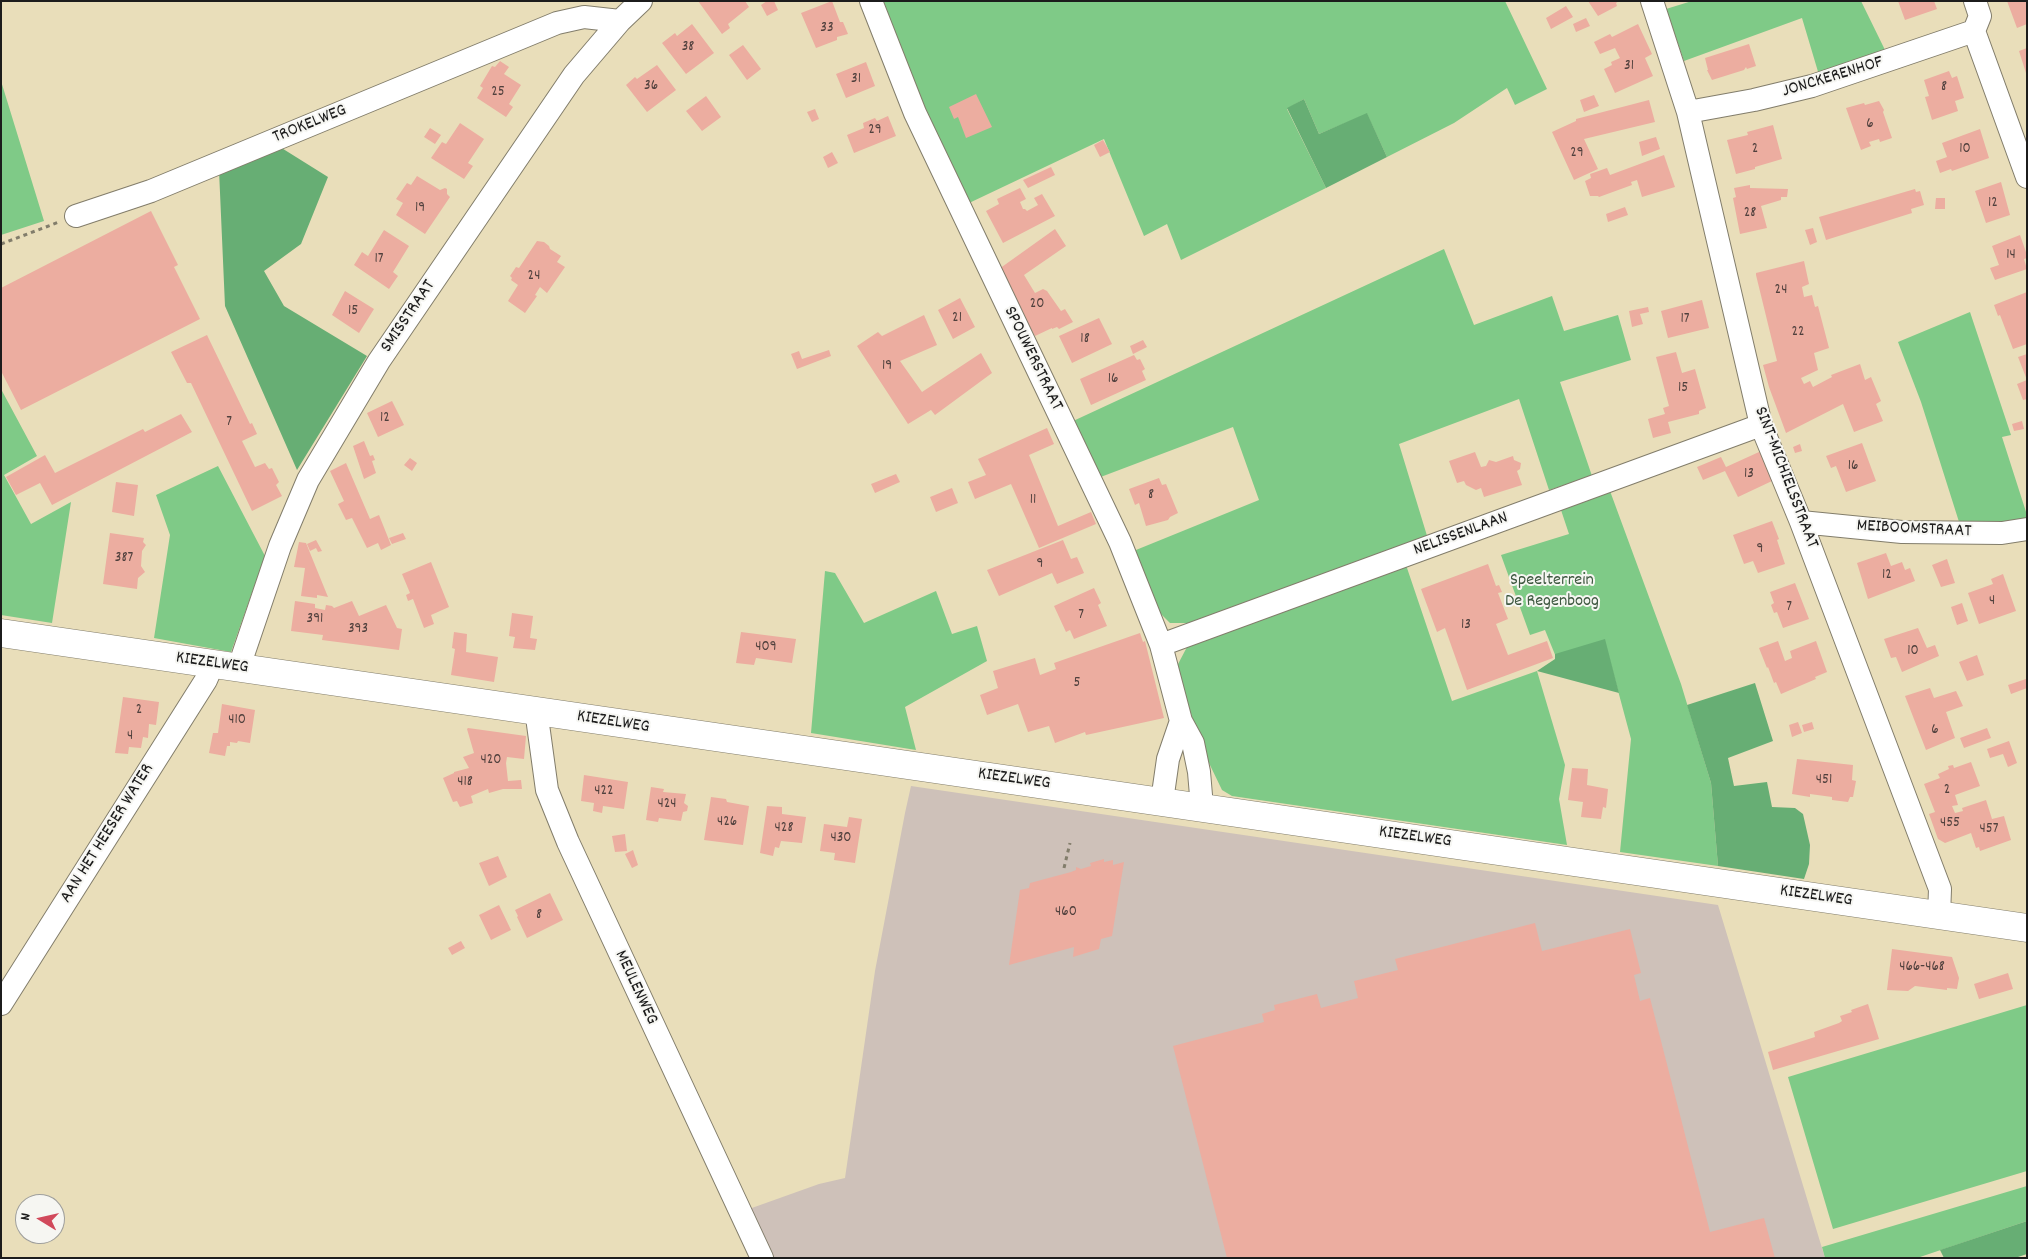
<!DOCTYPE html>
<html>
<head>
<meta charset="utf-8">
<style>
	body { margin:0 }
	#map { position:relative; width:2028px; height:1259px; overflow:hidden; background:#e9deba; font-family:Dekko,sans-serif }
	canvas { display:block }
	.frame { position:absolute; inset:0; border:2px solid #1c1c1c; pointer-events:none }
	.north { position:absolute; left:15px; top:1194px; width:50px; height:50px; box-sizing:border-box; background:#f6f6f2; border:1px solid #9f9f9c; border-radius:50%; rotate:279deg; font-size:14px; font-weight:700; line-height:20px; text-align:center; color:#1c1c1c }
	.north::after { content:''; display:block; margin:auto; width:18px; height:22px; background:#d1495b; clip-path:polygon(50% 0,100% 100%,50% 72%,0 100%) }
</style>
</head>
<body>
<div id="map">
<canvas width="2028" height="1259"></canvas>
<div class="frame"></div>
<div class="north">N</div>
</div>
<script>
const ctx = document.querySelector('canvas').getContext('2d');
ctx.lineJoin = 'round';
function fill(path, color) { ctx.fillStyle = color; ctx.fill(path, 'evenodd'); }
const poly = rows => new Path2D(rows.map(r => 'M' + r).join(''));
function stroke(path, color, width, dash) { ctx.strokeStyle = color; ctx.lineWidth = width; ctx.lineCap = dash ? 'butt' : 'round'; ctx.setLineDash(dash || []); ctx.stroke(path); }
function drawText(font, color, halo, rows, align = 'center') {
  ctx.font = font + ' Dekko,sans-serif'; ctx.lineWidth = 4; ctx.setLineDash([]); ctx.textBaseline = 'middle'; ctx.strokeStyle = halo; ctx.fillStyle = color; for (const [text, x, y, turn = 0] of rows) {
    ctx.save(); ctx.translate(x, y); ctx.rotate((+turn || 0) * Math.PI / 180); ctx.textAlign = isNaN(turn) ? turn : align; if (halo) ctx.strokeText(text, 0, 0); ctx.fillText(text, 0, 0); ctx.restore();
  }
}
fill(poly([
	[911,786,1718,905,1825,1258,772,1258,749,1209,819,1184,845,1178,875,971,905,813]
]), '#cec1b9');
fill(poly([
	[884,1,1505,1,1547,89,1515,105,1507,88,1454,123,1387,157,1367,114,1319,134,1304,99,1287,109,1326,188,1181,260,1167,224,1144,236,1104,139,967,204,931,124,882,2],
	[1692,1,1861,1,1885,50,1819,75,1802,18,1684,61,1666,9],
	[1,81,44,221,1,235],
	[1444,249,1474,325,1552,296,1564,331,1618,315,1631,360,1560,382,1592,476,1549,490,1519,399,1399,444,1428,539,1188,623,1170,623,1159,612,1131,552,1259,500,1233,427,1098,478,1071,422],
	[1970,312,2011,435,2002,437,2027,515,2027,521,1960,525,1921,402,1898,342],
	[1,389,37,456,4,475,31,524,71,502,52,623,1,615],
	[218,466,265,556,231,652,154,638,170,535,156,495],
	[1610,491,1681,684,1711,783,1718,866,1620,852,1631,739,1606,646,1558,662,1545,630,1530,635,1501,555,1569,534,1561,510],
	[1406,565,1452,701,1537,671,1565,765,1559,799,1567,845,1232,796,1222,790,1209,763,1179,681,1177,666,1187,647],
	[825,571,835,573,864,623,936,591,952,634,977,626,987,661,905,707,916,750,811,733],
	[2027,1005,2027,1171,1833,1229,1788,1077],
	[2027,1186,2027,1221,1917,1258,1825,1258,1822,1247]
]), '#7fca87');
fill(poly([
	[1304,99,1319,134,1367,113,1387,157,1326,188,1287,108],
	[280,147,328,177,301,244,264,271,284,306,367,356,297,470,225,306,219,170],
	[1605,639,1619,693,1537,671,1555,659,1555,654],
	[1755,683,1773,741,1728,758,1734,786,1767,782,1772,807,1795,808,1803,814,1810,845,1809,864,1804,879,1718,866,1711,783,1687,705],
	[2027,1221,2027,1254,2015,1258,1944,1258,1940,1250]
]), '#67ae74');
fill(poly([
	[698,1,745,1,749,7,728,24,730,28,722,34],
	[767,1,774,1,778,10,767,16,761,5],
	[832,1,840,22,843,22,848,34,837,37,837,40,816,48,801,13],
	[1588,1,1619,1,1616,3,1617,6,1598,16],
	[1898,1,1934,1,1937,9,1905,20],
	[2007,1,2027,1,2027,24,2017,28],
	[1566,6,1573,17,1551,29,1546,18],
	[1586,18,1590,26,1576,32,1573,24],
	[692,24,714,53,686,74,662,43,675,33,677,36],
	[1638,24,1652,54,1645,58,1653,76,1615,93,1604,69,1612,65,1611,62,1620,58,1615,48,1600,54,1594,42,1610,34,1612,37],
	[1749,44,1756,66,1747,69,1746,67,1744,70,1712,80,1707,70,1708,70,1705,58],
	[743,45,761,69,747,80,729,55],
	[2027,48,2027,73,2026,73,2019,51],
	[500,61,509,67,504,74,521,85,509,104,513,107,506,117,477,98,483,88,480,86,492,66,495,67],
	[866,62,875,86,846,98,836,74],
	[657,65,676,90,647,112,626,85,635,77,637,79],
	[1949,71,1952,78,1957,76,1964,98,1955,101,1958,111,1932,120,1925,97,1929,96,1924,80],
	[976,94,992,127,966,138,958,117,954,119,949,107],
	[1594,95,1599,106,1584,112,1580,100],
	[706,96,721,117,702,131,686,111],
	[1649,100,1655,122,1584,139,1598,169,1574,180,1552,132,1576,121,1576,119],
	[1879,101,1884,110,1883,112,1892,138,1880,142,1879,139,1869,142,1871,146,1861,150,1846,108,1864,103,1865,105],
	[815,109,819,119,812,122,807,112],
	[888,116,896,136,854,153,847,135,864,128,863,123,875,118,877,121],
	[460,123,484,139,468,163,473,166,464,179,431,158,442,142,446,144],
	[1773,125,1782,159,1755,167,1755,169,1736,174,1727,140,1748,135,1747,132],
	[430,128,441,135,435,144,424,137],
	[1980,129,1989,158,1952,171,1951,169,1940,173,1936,161,1947,157,1942,143],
	[1656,137,1660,149,1642,156,1639,142],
	[1103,140,1110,152,1100,157,1094,145],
	[832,152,838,163,828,168,823,157],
	[1664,155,1675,187,1642,197,1637,180,1631,182,1632,185,1599,197,1598,196,1590,196,1585,181,1591,178,1590,174,1607,168,1610,175],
	[1051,167,1055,175,1028,188,1023,180],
	[417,176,440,190,445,188,447,189,447,194,450,197,425,234,396,215,403,203,396,199,407,183,411,185],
	[2001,182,2010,215,1986,223,1975,191],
	[1750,185,1750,188,1788,189,1787,197,1781,197,1781,200,1761,206,1767,228,1740,234,1733,198,1736,197,1734,188],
	[1020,188,1026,199,1020,202,1023,209,1025,209,1027,211,1038,205,1034,198,1042,194,1055,216,1003,243,986,211,999,204,997,199],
	[1915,189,1916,192,1920,191,1924,205,1911,209,1912,213,1826,240,1819,217],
	[1936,198,1945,198,1945,209,1935,209],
	[1625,207,1628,215,1608,222,1606,214],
	[151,211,178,265,174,267,200,319,21,410,1,371,1,288],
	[1813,228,1817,242,1810,245,1805,230],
	[1055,229,1066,246,1024,275,1035,293,1043,289,1047,291,1061,311,1065,309,1073,322,1059,329,1057,327,1052,329,1052,328,1035,336,999,269],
	[384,230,409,246,393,272,398,276,389,289,354,265,362,252,368,256],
	[2020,235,2027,255,2027,258,2024,259,2027,269,1995,280,1990,268,1999,265,1992,246],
	[537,241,544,242,549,246,550,249,561,256,557,262,565,267,547,293,540,287,535,295,537,296,525,313,508,301,518,285,511,280,512,278,510,276,516,267,519,268],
	[1804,261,1809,284,1802,287,1804,297,1812,295,1815,307,1818,306,1829,348,1814,353,1818,370,1801,378,1804,384,1810,381,1813,387,1832,377,1831,375,1860,364,1865,380,1871,377,1881,401,1876,404,1883,421,1854,432,1843,404,1786,433,1769,387,1763,365,1777,361,1756,275,1756,273],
	[345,291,374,309,359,333,332,315],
	[2027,292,2027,344,2013,349,2000,315,1998,316,1994,305],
	[960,298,975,327,953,339,938,310],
	[1702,300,1709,328,1668,338,1661,311],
	[1648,307,1649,312,1640,314,1643,324,1632,327,1629,311],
	[924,315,937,345,900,361,922,392,981,353,992,373,935,415,931,410,908,424,857,346,878,332,882,336],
	[1099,318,1112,344,1072,363,1059,336],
	[207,335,250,424,252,423,257,434,242,441,255,467,265,463,269,469,272,468,279,482,276,485,282,496,252,511,191,383,187,383,171,352],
	[1143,340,1147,347,1133,354,1130,346],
	[829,350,831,356,797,369,791,354,799,351,802,359],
	[1676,352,1682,373,1695,369,1706,408,1699,411,1699,414,1668,422,1671,433,1653,438,1648,419,1665,414,1663,408,1669,406,1656,357],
	[2027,354,2027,380,2018,357],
	[1134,355,1137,360,1140,359,1145,369,1142,371,1146,380,1091,405,1080,379],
	[2027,380,2027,399,2023,400,2017,384],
	[392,401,404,425,378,437,367,413],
	[181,414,192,432,52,505,40,483,16,495,6,477,45,455,55,473,143,429,145,432],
	[2022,421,2024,429,2014,431,2012,424],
	[1047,428,1054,444,1029,455,1058,526,1091,512,1096,524,1039,548,1011,484,975,499,968,482,986,475,978,459],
	[364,441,370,456,373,455,375,460,372,461,376,473,364,479,353,446],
	[1862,443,1876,481,1846,492,1836,466,1831,468,1826,456],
	[1800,444,1802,451,1795,453,1793,447],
	[1475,452,1481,467,1486,466,1489,460,1496,462,1513,456,1514,460,1521,463,1520,469,1517,471,1522,485,1484,497,1481,488,1476,490,1466,485,1464,481,1457,483,1449,461],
	[1759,452,1764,454,1772,481,1738,497,1725,471,1703,480,1697,467,1721,457,1726,467],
	[410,458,417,463,412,471,404,465],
	[346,463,370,519,379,515,391,545,381,550,378,543,367,548,352,518,346,520,338,504,344,501,330,471],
	[896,474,900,482,875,493,871,484],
	[1159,478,1162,485,1166,484,1178,513,1170,517,1168,520,1146,526,1139,503,1135,505,1129,489],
	[116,482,138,485,134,516,112,512],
	[952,488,958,503,936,512,930,497],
	[1772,521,1779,539,1777,540,1785,564,1758,573,1753,561,1744,564,1733,535],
	[110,533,144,538,143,542,146,545,142,551,141,566,145,572,138,578,137,589,103,584],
	[403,533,406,539,392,544,389,538],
	[316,540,322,551,318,552,316,548,310,551,307,544],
	[1063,540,1071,559,1077,557,1084,573,1057,584,1052,573,999,596,987,570],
	[299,542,306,543,328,597,317,595,317,598,301,596,305,568,294,567],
	[1886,553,1891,566,1902,562,1905,570,1910,568,1915,581,1868,599,1857,563],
	[1947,559,1955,583,1941,587,1932,565],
	[431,562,449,607,431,615,434,624,424,628,413,599,408,601,406,595,410,593,402,574],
	[1488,564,1496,586,1499,585,1502,592,1498,593,1508,619,1496,624,1508,655,1547,641,1553,658,1467,690,1445,628,1437,632,1421,589],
	[2003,574,2016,611,1979,624,1968,593,1993,584,1991,579],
	[1795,583,1809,619,1783,628,1777,612,1774,613,1771,605,1774,603,1770,592],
	[1094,588,1101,603,1098,605,1107,626,1074,639,1070,630,1066,632,1054,606],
	[295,601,315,604,315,608,325,610,326,605,332,606,334,608,352,601,359,616,386,605,397,628,402,629,399,650,322,640,323,635,291,631],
	[1962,603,1968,621,1957,625,1951,607],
	[512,613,533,616,530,638,537,639,535,650,513,648,515,637,509,636],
	[1918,628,1927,648,1935,645,1939,656,1902,672,1896,657,1891,658,1884,639],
	[454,632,467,634,466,652,498,657,494,682,451,675,455,649,452,648],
	[741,632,796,639,792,663,756,658,754,665,736,663],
	[1140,633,1143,642,1145,641,1164,718,1086,735,1085,732,1055,743,1049,726,1028,732,1018,704,987,715,980,695,998,688,993,671,1035,658,1040,675,1056,669,1054,663],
	[1778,641,1785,661,1792,658,1790,651,1816,641,1827,672,1815,677,1816,679,1781,694,1776,682,1774,683,1768,667,1767,668,1759,648],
	[1977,655,1984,675,1967,681,1959,662],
	[2026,679,2027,688,2011,694,2008,685],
	[1930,688,1934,698,1956,691,1963,706,1946,712,1955,738,1926,750,1905,696],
	[123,697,159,702,156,725,149,724,148,738,143,737,141,748,129,747,128,754,115,753],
	[222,704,255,710,250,743,238,741,237,743,230,742,230,746,227,746,225,756,209,753,213,733,218,733],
	[1798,722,1802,733,1792,737,1789,725],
	[1812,722,1814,729,1804,732,1802,725],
	[468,728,526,736,524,759,507,757,506,763,508,781,521,780,522,789,503,789,489,793,488,789,471,796,473,803,460,807,457,801,453,802,443,778,454,773,454,772,469,768,463,757,474,753,467,729],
	[1987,728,1991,738,1964,748,1960,738],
	[2009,741,2017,763,2008,767,2003,754,1990,758,1987,749],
	[1797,759,1853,765,1852,780,1856,781,1853,797,1850,797,1848,802,1832,800,1832,797,1810,794,1810,797,1792,794],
	[1971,762,1980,786,1955,795,1958,805,1952,806,1955,813,1963,811,1962,808,1986,800,1992,819,2004,816,2011,840,1980,851,1979,847,1976,848,1971,833,1945,843,1938,839,1929,814,1935,812,1924,784,1940,778,1938,774,1949,769,1948,766,1953,765,1954,768],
	[1572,768,1588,769,1587,785,1608,789,1606,808,1603,807,1601,819,1581,817,1583,802,1568,800],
	[584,775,628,782,624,809,603,806,602,813,593,811,594,803,581,801],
	[651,787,664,789,663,792,686,794,684,803,688,806,687,811,683,812,681,821,659,818,658,822,646,820],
	[711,797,726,799,727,802,749,806,743,845,704,840],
	[767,806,782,807,782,814,806,817,802,843,781,841,779,848,775,847,773,856,760,853],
	[849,817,862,819,855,863,834,860,835,853,820,851,824,824,847,827],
	[625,834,627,851,615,852,612,836],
	[633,850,638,865,632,868,625,854],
	[498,856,507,877,489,886,479,863],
	[1104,859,1104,862,1113,860,1113,865,1124,862,1112,936,1101,939,1099,949,1073,957,1074,947,1009,965,1020,890,1029,888,1030,883,1071,872,1076,870,1076,867,1081,869,1091,866,1090,863],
	[550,893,563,920,527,938,517,917,518,916,515,910],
	[499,905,511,930,491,940,479,915],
	[1535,923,1542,951,1630,929,1641,973,1634,975,1640,1001,1650,998,1710,1232,1764,1218,1775,1258,1227,1258,1173,1046,1264,1022,1262,1014,1275,1010,1274,1005,1317,994,1321,1008,1358,998,1354,981,1398,970,1395,959],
	[461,941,465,948,452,955,448,948],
	[1892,949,1952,957,1959,978,1957,989,1947,988,1947,990,1915,986,1908,991,1887,990],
	[2008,973,2013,989,1979,999,1974,984],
	[1868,1004,1879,1039,1773,1070,1768,1052,1815,1037,1814,1032,1839,1023,1842,1021,1840,1016,1852,1012,1851,1010]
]), '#ecada0');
const minor = poly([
	[871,1,915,113,1120,542,1161,645,1181,721,1193,743,1199,772,1202,807],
	[1652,1,1688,112,1761,425,1801,522,1940,889,1939,916],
	[1974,31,1980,16,1975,1],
	[1688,112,1754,100,1812,86,1974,31,2027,177],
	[76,216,151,191,557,23,584,17,620,21],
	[1801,522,1902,532,2002,533,2027,529],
	[1161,645,1761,425],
	[241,668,243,655,280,546,308,480,379,361,574,75,620,21,641,1],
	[536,710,547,790,568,842,762,1258],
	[1162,801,1168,759,1181,721],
	[1,1004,206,680,213,664]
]);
const major = poly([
	[1,633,2027,928]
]);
stroke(minor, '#827d6b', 24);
stroke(major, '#827d6b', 29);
stroke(poly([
	[1,244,59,222],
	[1064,868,1070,843]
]), '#827d6b', 3, [4, 4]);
stroke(minor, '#fff', 22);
stroke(major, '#fff', 28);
drawText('15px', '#50403d', null, [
	["33",827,29],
	["38",688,48],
	["31",1629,67],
	["31",856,80],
	["36",651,87],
	["8",1944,88],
	["25",498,93],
	["6",1870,125],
	["29",875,131],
	["2",1755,150],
	["10",1965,150],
	["29",1577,154],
	["12",1993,204],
	["19",420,209],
	["28",1750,214],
	["14",2011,256],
	["17",379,260],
	["24",534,277],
	["24",1781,291],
	["20",1037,305],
	["15",353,312],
	["21",957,319],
	["17",1685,320],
	["22",1798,333],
	["18",1085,340],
	["19",887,367],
	["16",1113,380],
	["15",1683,389],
	["12",385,419],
	["7",229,423],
	["16",1853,467],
	["13",1749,475],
	["8",1151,496],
	["11",1033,501],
	["9",1760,550],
	["387",124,559],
	["9",1040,565],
	["12",1887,576],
	["4",1992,602],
	["7",1789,608],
	["7",1081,616],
	["391",315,620],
	["13",1466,626],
	["393",358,630],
	["409",766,648],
	["10",1913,652],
	["5",1077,684],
	["2",139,711],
	["410",237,721],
	["6",1935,731],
	["4",130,737],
	["420",491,761],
	["451",1824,781],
	["418",465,783],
	["2",1947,791],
	["422",604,792],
	["424",667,805],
	["426",727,823],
	["455",1950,824],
	["428",784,829],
	["457",1989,830],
	["430",841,839],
	["460",1066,913],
	["8",539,916],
	["466-468",1922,968]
]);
drawText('18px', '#1c1c1c', '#f6f6f2', [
	["JONCKERENHOF",1833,78,-17],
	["TROKELWEG",310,125,-22],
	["SMISSTRAAT",409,317,-56],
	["SPOUWERSTRAAT",1032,359,64],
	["SINT-MICHIELSSTRAAT",1785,478,69],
	["MEIBOOMSTRAAT",1914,530,3],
	["NELISSENLAAN",1461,535,-20],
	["KIEZELWEG",212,664,8],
	["KIEZELWEG",613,723,9],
	["KIEZELWEG",1014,780,8],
	["AAN HET HEESER WATER",108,834,-58],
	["KIEZELWEG",1415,838,8],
	["KIEZELWEG",1816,897,8],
	["MEULENWEG",635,988,65]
]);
drawText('18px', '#3f5941', '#f6f6f2', [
	["Speelterrein",1552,582],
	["De Regenboog",1552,603]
]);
</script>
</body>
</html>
